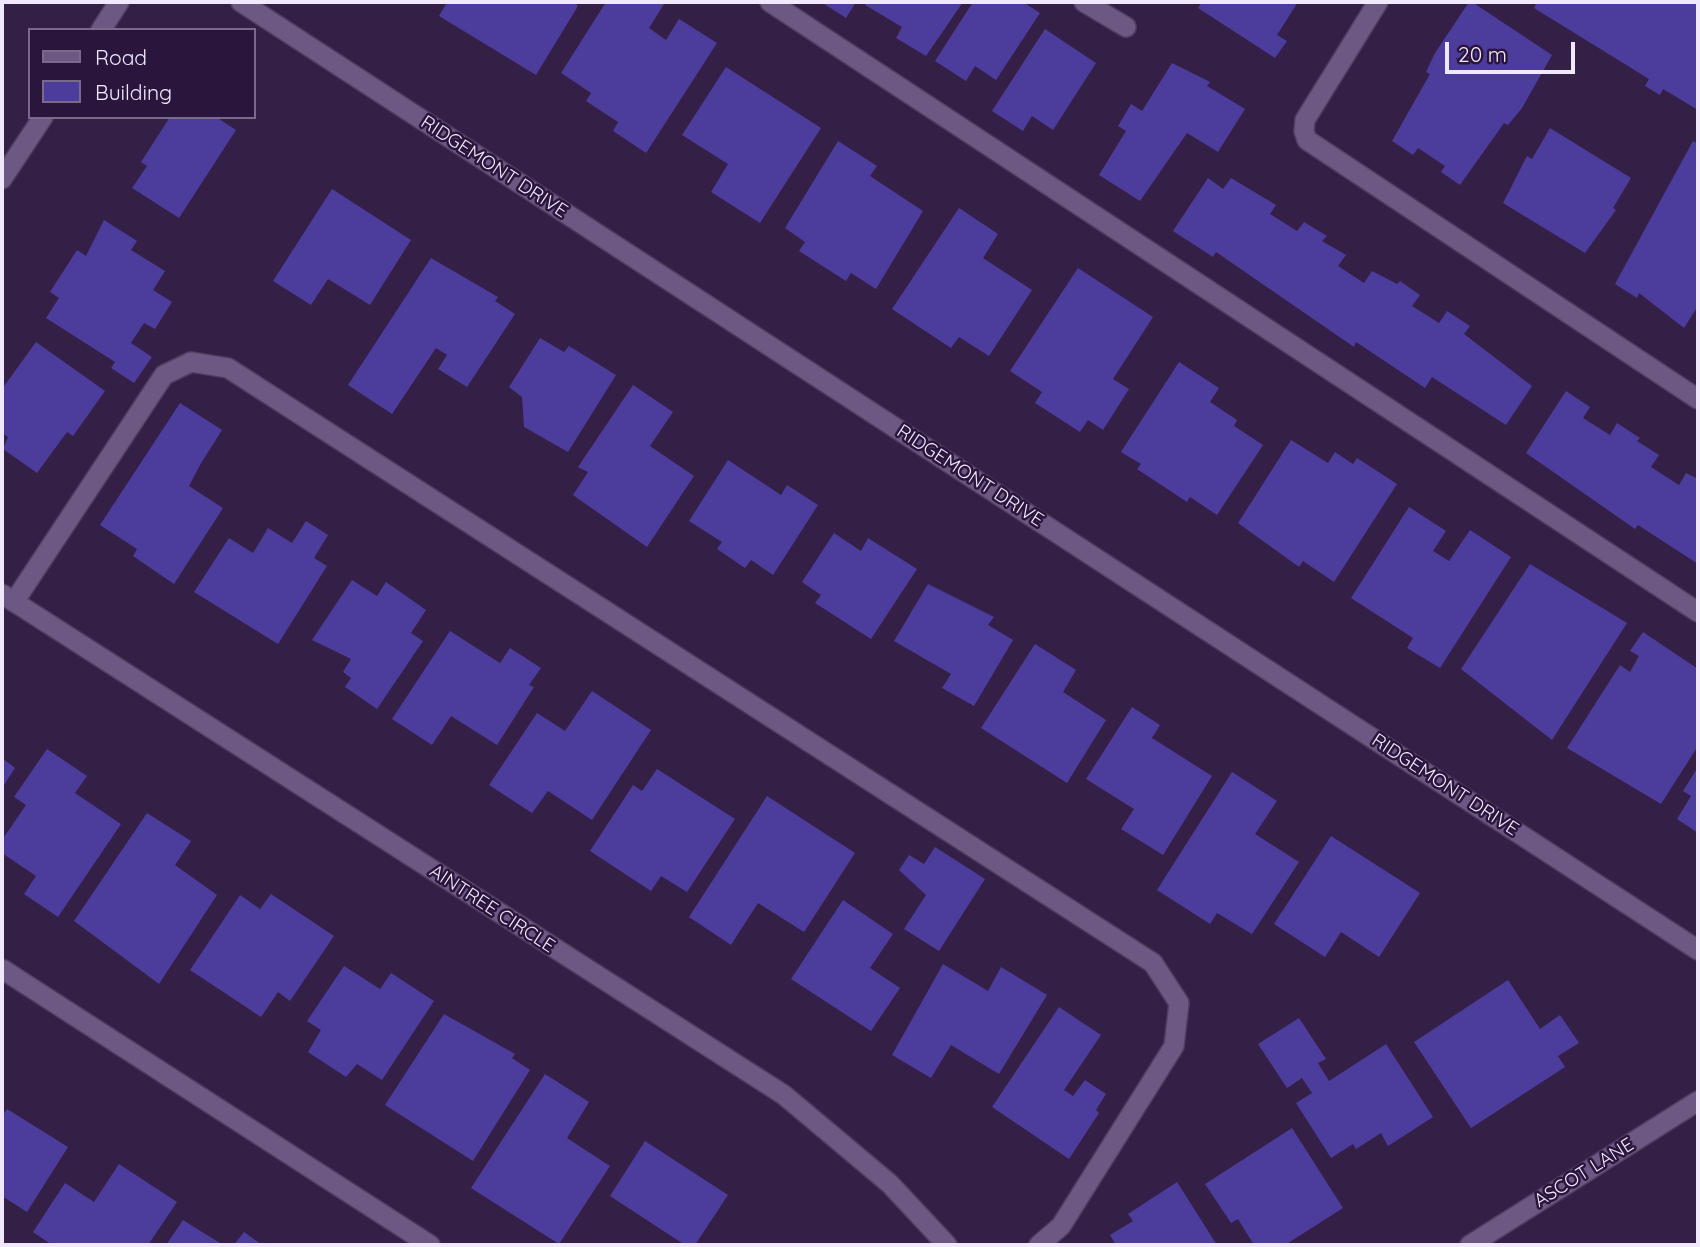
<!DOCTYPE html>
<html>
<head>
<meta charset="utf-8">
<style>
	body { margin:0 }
	#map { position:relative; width:1700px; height:1247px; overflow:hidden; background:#342047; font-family:Quicksand,sans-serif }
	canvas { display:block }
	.frame { position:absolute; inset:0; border:4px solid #f1e8fc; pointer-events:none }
	.legend { position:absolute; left:28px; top:28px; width:228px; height:91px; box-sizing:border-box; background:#2a163c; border:2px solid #7a6a89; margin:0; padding:9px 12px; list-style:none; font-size:21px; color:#f1e8fc }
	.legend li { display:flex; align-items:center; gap:14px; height:35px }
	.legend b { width:35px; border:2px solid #7a6a89 }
	.scale { position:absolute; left:1445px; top:42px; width:130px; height:32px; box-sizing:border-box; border:4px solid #f1e8fc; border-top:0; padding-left:9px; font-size:21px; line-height:24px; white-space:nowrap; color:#f1e8fc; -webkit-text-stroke:5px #2a163c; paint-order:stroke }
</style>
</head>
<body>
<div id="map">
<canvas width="1700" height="1247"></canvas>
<div class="frame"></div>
<ul class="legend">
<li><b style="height:9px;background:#6d5884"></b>Road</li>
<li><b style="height:19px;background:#4c3c9c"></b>Building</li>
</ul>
<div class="scale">20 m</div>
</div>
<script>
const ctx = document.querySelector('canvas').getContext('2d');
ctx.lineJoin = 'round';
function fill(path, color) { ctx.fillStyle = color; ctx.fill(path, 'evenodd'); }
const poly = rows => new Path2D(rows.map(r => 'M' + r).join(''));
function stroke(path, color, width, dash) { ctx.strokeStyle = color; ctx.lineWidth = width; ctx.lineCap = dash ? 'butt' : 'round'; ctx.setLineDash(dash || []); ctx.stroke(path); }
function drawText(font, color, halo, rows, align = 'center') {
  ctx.font = font + ' Quicksand,sans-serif'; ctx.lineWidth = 5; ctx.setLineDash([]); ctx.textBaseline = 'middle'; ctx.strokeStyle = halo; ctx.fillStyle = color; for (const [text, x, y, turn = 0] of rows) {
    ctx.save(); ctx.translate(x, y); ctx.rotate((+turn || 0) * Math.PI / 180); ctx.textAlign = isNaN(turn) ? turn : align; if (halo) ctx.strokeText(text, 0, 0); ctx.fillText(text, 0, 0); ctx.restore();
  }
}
fill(poly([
	[447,2,574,2,578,6,536,75,439,16],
	[606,2,661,2,664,4,649,28,666,40,679,19,717,43,646,153,613,131,618,122,586,101,591,93,561,73],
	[821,2,856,2,846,18],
	[867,2,963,2,926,56,896,38,902,27,865,5],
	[973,2,1023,2,1040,13,996,80,975,66,966,81,935,61],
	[1202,2,1298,2,1277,35,1287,41,1275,58,1198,8],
	[1469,2,1472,2,1552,55,1522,108,1508,125,1504,123,1460,185,1441,172,1445,166,1418,148,1413,155,1392,141,1430,74,1426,72,1435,53],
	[1537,2,1695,2,1698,4,1698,110,1663,89,1660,95,1645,86,1649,79,1534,8],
	[1045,29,1096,63,1053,130,1032,116,1023,131,992,111],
	[1172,63,1210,82,1207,86,1245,109,1218,152,1187,133,1140,201,1099,175,1126,131,1118,126,1131,104,1142,111],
	[726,67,821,128,760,223,711,192,728,164,682,135],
	[170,117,216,117,236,130,179,218,132,188,147,166,141,162],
	[1550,128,1631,178,1613,208,1616,210,1585,253,1503,203,1527,156,1532,159],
	[838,141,877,166,870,176,923,211,876,289,851,273,846,281,799,251,805,242,785,228],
	[1693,141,1698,144,1698,306,1684,328,1639,293,1637,298,1615,284],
	[1208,178,1223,189,1231,178,1276,205,1270,214,1297,231,1304,222,1327,236,1322,241,1346,255,1338,266,1364,283,1372,271,1397,284,1400,281,1420,295,1412,306,1439,323,1447,311,1470,326,1464,334,1532,386,1506,425,1432,377,1425,388,1356,342,1354,347,1216,252,1213,257,1173,231],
	[332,189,411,240,370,305,328,279,311,305,273,281],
	[959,208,998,234,983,258,1032,290,989,356,959,337,951,348,892,309],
	[104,220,137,241,131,250,165,271,153,290,172,302,155,329,144,323,131,343,152,357,134,383,111,368,115,362,46,318,59,298,50,292,77,250,86,256],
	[431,258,498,297,495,301,515,314,467,387,438,369,447,355,436,348,392,414,348,385],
	[1078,268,1153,317,1113,379,1129,389,1103,430,1088,420,1080,432,1035,403,1042,392,1010,371],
	[540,338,564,352,569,346,616,375,568,452,524,427,522,397,509,387],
	[36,342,105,391,73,436,67,432,37,473,3,449,8,437,2,433,2,389],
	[1179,362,1219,388,1210,402,1237,420,1234,426,1263,445,1217,515,1190,497,1187,502,1137,469,1141,464,1121,452],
	[633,385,673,412,650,446,694,476,647,547,573,495,588,472,578,467],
	[1566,391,1590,407,1583,418,1610,435,1617,423,1640,438,1637,441,1659,455,1651,467,1679,485,1686,473,1698,479,1698,564,1638,525,1635,529,1526,453],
	[180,403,222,430,200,465,189,486,223,508,174,584,133,556,137,549,100,525],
	[1291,440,1328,463,1335,452,1353,464,1357,458,1397,484,1334,582,1303,561,1299,567,1238,523],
	[728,460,781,495,787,485,818,505,773,575,751,560,745,568,717,549,722,542,689,521],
	[1409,507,1446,531,1433,551,1449,561,1470,530,1511,557,1440,668,1407,648,1413,638,1351,598],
	[306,521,328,535,314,558,327,566,278,644,194,592,229,538,253,553,268,528,292,543],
	[834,533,861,551,868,538,917,569,871,639,815,603,821,595,802,582],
	[1530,564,1627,623,1552,740,1461,669],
	[352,580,377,596,386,582,426,610,411,633,423,641,377,709,345,687,351,678,343,672,351,659,312,640],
	[928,584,994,617,988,625,1013,640,974,706,942,688,951,674,894,641],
	[450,631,500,663,510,648,541,668,529,685,534,687,497,745,451,716,432,745,392,719],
	[1643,632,1698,669,1698,746,1661,804,1567,748,1620,665,1630,672,1639,656,1630,651],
	[1035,644,1076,670,1063,692,1106,720,1067,783,981,728],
	[592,691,651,730,592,820,548,791,532,813,489,785,537,713,565,731],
	[1132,707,1160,725,1152,738,1212,776,1163,855,1121,829,1134,809,1086,779],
	[47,749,87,776,75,793,121,824,58,917,24,894,36,876,2,853,2,840,26,805,14,797],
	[2,758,15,768,2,788],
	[1698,767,1698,833,1677,819,1691,796,1683,791],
	[657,769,735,819,687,892,661,876,651,891,590,851,633,785,642,791],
	[1232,772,1277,801,1255,834,1299,862,1252,934,1217,913,1210,924,1157,890],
	[767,796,855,853,804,932,758,903,731,945,689,917],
	[147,813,191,841,175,865,217,895,159,984,74,921],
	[1331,836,1420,893,1379,957,1341,932,1325,957,1274,924],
	[935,847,985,879,939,951,904,929,926,895,899,870,909,855,924,864],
	[271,894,334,936,290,1001,278,992,261,1017,190,970,240,895,260,909],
	[843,900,893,934,870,968,900,988,871,1031,791,979],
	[943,964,988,991,1001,967,1047,995,999,1074,951,1045,931,1078,892,1055],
	[344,966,380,989,391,973,434,1001,382,1080,357,1064,346,1077,308,1052,321,1030,307,1021],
	[1508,980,1540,1029,1560,1015,1579,1043,1558,1056,1565,1067,1471,1128,1414,1042],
	[1059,1007,1101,1035,1064,1090,1073,1096,1085,1080,1106,1094,1096,1110,1099,1113,1069,1159,992,1107],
	[444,1014,515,1054,512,1058,530,1070,473,1161,385,1105],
	[1299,1018,1326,1059,1318,1063,1329,1081,1386,1044,1433,1117,1388,1146,1381,1133,1356,1149,1353,1144,1331,1158,1296,1103,1312,1093,1302,1078,1287,1088,1258,1044],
	[545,1074,589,1102,567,1138,610,1166,559,1244,471,1188],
	[7,1109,68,1147,27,1212,2,1196,2,1116],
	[1292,1128,1343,1208,1285,1245,1254,1245,1238,1219,1231,1223,1205,1184],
	[645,1141,728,1195,695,1245,685,1245,610,1196],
	[119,1164,177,1202,148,1245,52,1245,33,1232,65,1183,94,1202],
	[1177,1182,1217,1245,1116,1245,1110,1235,1133,1221,1128,1214],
	[183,1220,223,1245,166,1245],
	[244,1232,262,1245,234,1245]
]), '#4c3c9c');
const service = poly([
	[770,2,1698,612],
	[1084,2,1126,27],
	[1378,2,1305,120,1304,131,1307,140,1698,399],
	[14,602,164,375,191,362,228,368,1153,963,1179,1003,1174,1046,1061,1226,1039,1245],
	[2,969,430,1245]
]);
const minor = poly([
	[241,2,1698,950],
	[101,30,119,2],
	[2,179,43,117],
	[2,594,784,1095,890,1184,947,1245],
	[1470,1245,1698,1101]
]);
stroke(service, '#4f3d5f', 22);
stroke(minor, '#4f3d5f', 22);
stroke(service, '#6d5884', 19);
stroke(minor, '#6d5884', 19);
drawText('19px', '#f1e8fc', '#2a163c', [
	["RIDGEMONT DRIVE",494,167,33],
	["RIDGEMONT DRIVE",970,476,33],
	["RIDGEMONT DRIVE",1445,785,33],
	["AINTREE CIRCLE",492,909,33],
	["ASCOT LANE",1584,1173,-32]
]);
</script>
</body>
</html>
